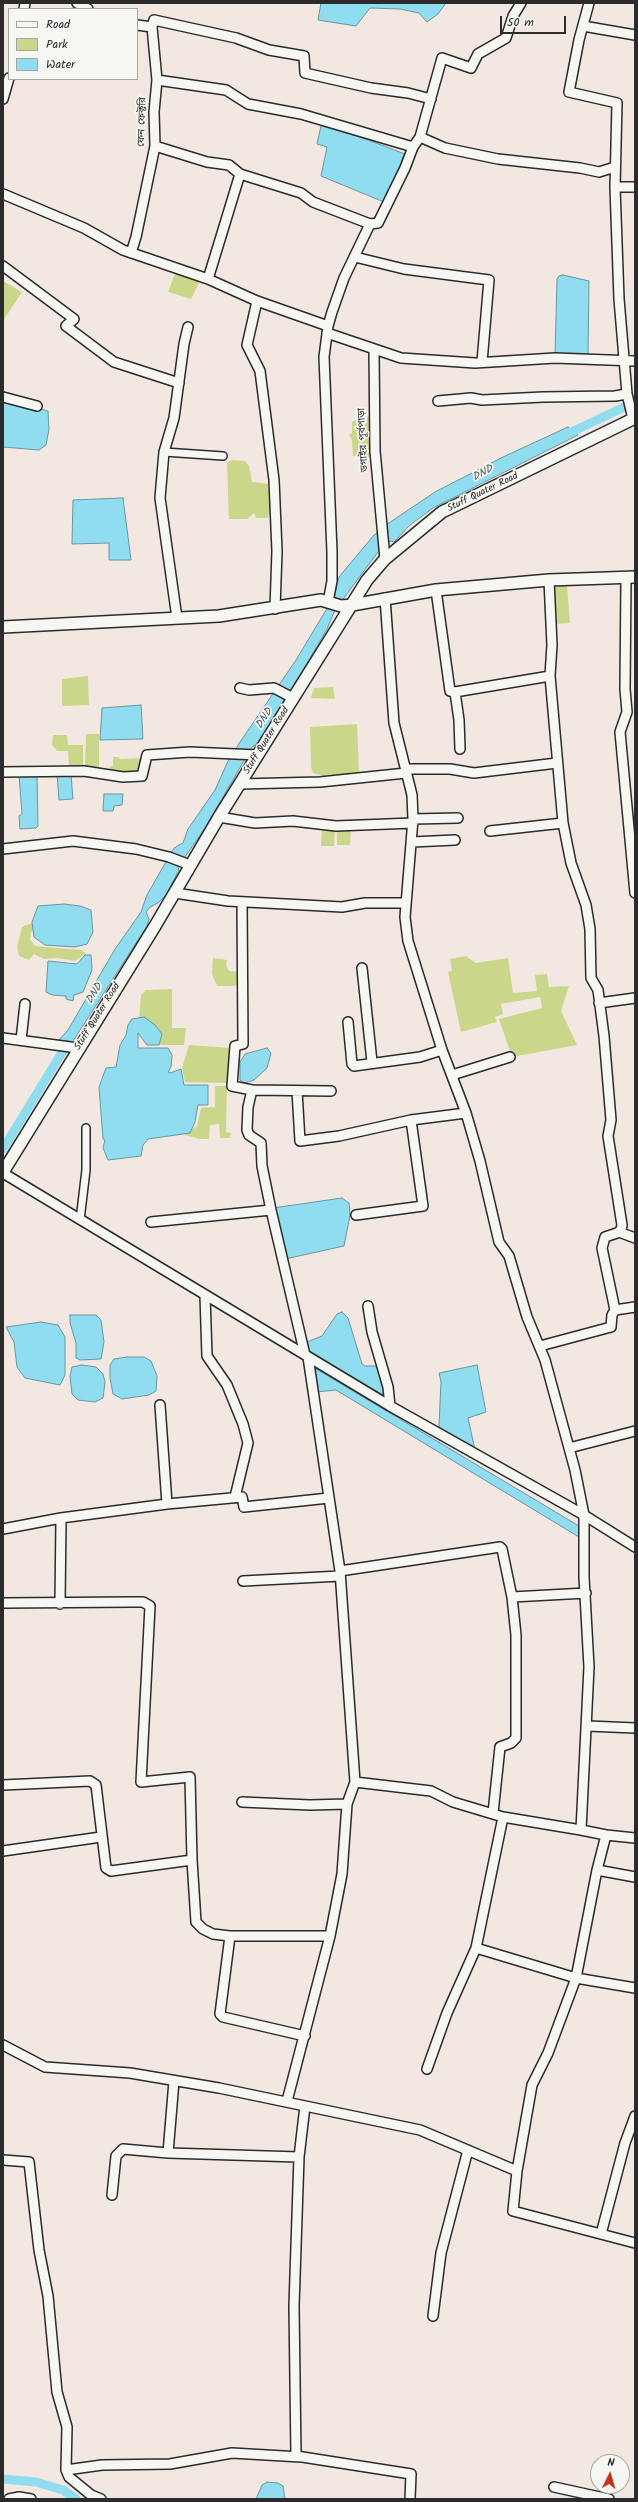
<!DOCTYPE html>
<html>
<head>
<meta charset="utf-8">
<style>
	body { margin:0 }
	#map { position:relative; width:638px; height:2502px; overflow:hidden; background:#f3e8e1; font-family:Kalam,sans-serif }
	canvas { display:block }
	.frame { position:absolute; inset:0; border:4px solid #2b2b2b; pointer-events:none }
	.legend { position:absolute; left:8px; top:8px; width:130px; height:72px; box-sizing:border-box; background:#f6f6f2; border:1px solid #a5a5a2; margin:0; padding:5px 7px; list-style:none; font-size:12px; color:#2b2b2b }
	.legend li { display:flex; align-items:center; gap:8px; height:20px }
	.legend b { width:20px; border:1px solid #a5a5a2 }
	.north { position:absolute; left:590px; top:2454px; width:40px; height:40px; box-sizing:border-box; background:#f6f6f2; border:1px solid #a5a5a2; border-radius:50%; rotate:5deg; font-size:11px; font-weight:700; line-height:16px; text-align:center; color:#2b2b2b }
	.north::after { content:''; display:block; margin:auto; width:14px; height:18px; background:#c8321e; clip-path:polygon(50% 0,100% 100%,50% 72%,0 100%) }
	.scale { position:absolute; left:500px; top:16px; width:66px; height:18px; box-sizing:border-box; border:2px solid #2b2b2b; border-top:0; padding-left:5px; font-size:12px; line-height:14px; white-space:nowrap; color:#2b2b2b; -webkit-text-stroke:3px #f6f6f2; paint-order:stroke }
</style>
</head>
<body>
<div id="map">
<canvas width="638" height="2502"></canvas>
<div class="frame"></div>
<ul class="legend">
<li><b style="height:5px;background:#f6f6f2"></b>Road</li>
<li><b style="height:11px;background:#cad78a"></b>Park</li>
<li><b style="height:11px;background:#90ddef"></b>Water</li>
</ul>
<div class="north">N</div>
<div class="scale">50 m</div>
</div>
<script>
const ctx = document.querySelector('canvas').getContext('2d');
ctx.lineJoin = 'round';
function fill(path, color) { ctx.fillStyle = color; ctx.fill(path, 'evenodd'); }
const poly = rows => new Path2D(rows.map(r => 'M' + r).join(''));
function stroke(path, color, width, dash) { ctx.strokeStyle = color; ctx.lineWidth = width; ctx.lineCap = dash ? 'butt' : 'round'; ctx.setLineDash(dash || []); ctx.stroke(path); }
function drawText(font, color, halo, rows, align = 'center') {
  ctx.font = font + ' Kalam,"Noto Sans Bengali",sans-serif'; ctx.lineWidth = 3.5; ctx.setLineDash([]); ctx.textBaseline = 'middle'; ctx.strokeStyle = halo; ctx.fillStyle = color; for (const [text, x, y, turn = 0] of rows) {
    ctx.save(); ctx.translate(x, y); ctx.rotate((+turn || 0) * Math.PI / 180); ctx.textAlign = isNaN(turn) ? turn : align; if (halo) ctx.strokeText(text, 0, 0); ctx.fillText(text, 0, 0); ctx.restore();
  }
}
fill(poly([
	[175,274,200,281,191,299,168,292],
	[3,281,22,292,3,321],
	[371,416,373,453,371,457,353,456,352,440,349,435,352,433,352,422,363,417,363,423,367,423,367,417],
	[232,460,245,461,249,466,252,482,268,484,270,509,268,518,256,518,254,513,247,519,229,519,227,462],
	[567,584,570,623,553,624,552,586],
	[88,676,89,705,62,706,62,679],
	[333,687,335,699,311,698,314,688],
	[357,724,359,772,351,772,351,777,334,780,332,774,324,776,313,773,311,767,310,727],
	[86,734,99,734,99,771,85,769],
	[53,735,67,735,68,745,83,745,83,768,69,768,68,751,57,751,52,745],
	[113,757,119,757,119,759,142,758,141,768,137,773,109,772,110,766,113,766],
	[322,828,335,828,334,846,321,846],
	[337,828,351,829,350,845,337,845],
	[34,922,35,930,31,932,30,939,35,946,81,950,86,953,75,961,57,958,44,959,34,954,29,960,19,956,17,947,22,927],
	[466,956,476,963,508,958,513,993,537,991,535,975,547,974,549,987,569,986,561,1011,577,1045,512,1057,499,1019,542,1008,540,997,501,1004,503,1014,495,1017,497,1022,461,1032,448,972,452,971,450,959],
	[213,958,227,960,226,965,229,971,242,972,238,984,234,986,217,986,212,974],
	[172,989,172,1028,186,1028,184,1045,159,1045,162,1034,139,1019,141,995,146,990],
	[189,1045,232,1048,229,1083,185,1082,182,1068],
	[215,1086,227,1086,226,1132,231,1133,229,1138,220,1138,219,1124,210,1125,209,1139,200,1139,184,1135,197,1126,201,1108,215,1107]
]), '#cad78a');
const water = poly([
	[321,3,446,3,438,14,427,22,419,13,400,9,370,8,356,26,318,20,321,3],
	[326,124,405,154,384,202,321,176,327,147,317,144,321,126,326,124],
	[563,275,589,281,588,354,583,356,555,356,557,279,559,276,563,275],
	[3,398,48,411,49,429,46,445,39,450,3,447,3,398],
	[568,427,578,435,433,508,410,525,394,542,391,541,381,548,335,610,327,629,306,665,257,744,252,747,205,828,178,867,179,870,166,895,158,903,150,907,146,912,149,919,147,926,86,1021,71,1044,57,1042,68,1030,115,949,141,912,147,895,171,853,174,848,183,843,188,829,215,790,229,759,233,756,238,745,296,660,334,597,339,577,374,535,385,529,386,525,435,492,503,457,568,427],
	[123,498,131,560,109,560,109,543,72,544,73,500,123,498],
	[141,705,143,739,100,740,102,708,141,705],
	[57,774,71,775,73,799,59,800,57,774],
	[19,775,37,775,38,826,36,828,20,829,19,816,22,814,19,775],
	[104,794,123,794,122,805,114,806,113,811,103,811,104,794],
	[64,904,80,906,91,910,93,932,87,944,75,947,45,945,34,937,32,922,38,906,64,904],
	[85,955,91,955,92,970,83,992,74,995,73,1001,66,999,66,996,52,995,46,992,48,961,77,964,85,955],
	[144,1017,155,1025,162,1034,159,1045,147,1045,138,1033,138,1048,168,1048,172,1055,171,1067,168,1072,170,1073,181,1069,184,1085,208,1085,208,1105,198,1105,195,1122,190,1133,148,1139,143,1145,141,1156,108,1160,103,1148,105,1140,103,1139,99,1087,106,1068,116,1067,120,1045,126,1035,128,1025,132,1019,144,1017],
	[267,1048,271,1053,267,1068,254,1080,245,1083,240,1080,240,1062,245,1054,267,1048],
	[342,1198,349,1203,350,1215,344,1246,285,1259,273,1208,342,1198],
	[342,1312,348,1318,362,1364,365,1366,378,1366,384,1381,385,1394,383,1395,307,1350,305,1346,307,1342,322,1336,337,1314,342,1312],
	[70,1315,96,1315,101,1320,104,1342,101,1359,80,1360,76,1358,76,1343,70,1323,70,1315],
	[41,1322,58,1325,65,1337,65,1375,60,1385,25,1378,17,1367,14,1342,6,1327,41,1322],
	[127,1357,144,1357,151,1361,157,1376,156,1391,149,1395,122,1399,113,1394,110,1378,110,1365,114,1359,127,1357],
	[82,1365,96,1367,103,1374,105,1382,103,1398,95,1402,78,1400,72,1394,70,1376,72,1367,82,1365],
	[477,1365,486,1412,468,1418,475,1450,441,1432,439,1425,441,1382,439,1373,477,1365],
	[313,1367,579,1526,579,1537,336,1390,316,1392,313,1367],
	[267,2482,278,2483,283,2486,285,2499,256,2499,262,2485,267,2482]
]);
fill(water, '#90ddef');
stroke(water, '#6896a1', 1);
stroke(poly([
	[561,437,635,402],
	[3,1149,69,1041],
	[3,2479,36,2482,63,2490,76,2499]
]), '#90ddef', 9);
const pedestrian = poly([
	[164,452,223,456],
	[80,1220,86,1170,86,1128]
]);
const minor = poly([
	[77,3,88,9],
	[589,3,579,40,569,92,617,103,615,187,619,299,627,394,633,419],
	[24,9,25,3],
	[583,26,635,35],
	[152,27,154,20,236,38,269,50,304,56,305,73,371,88,408,93,431,99],
	[157,80,226,90,248,104,301,114,413,147],
	[3,99,9,78],
	[420,137,445,148,498,159,580,168,599,172,615,167],
	[155,146,207,162,229,165,240,174,301,193,313,202,370,224],
	[615,187,635,187],
	[3,194,84,228,123,250,208,279,257,301,328,326],
	[131,253,136,237,155,146,154,112,157,80,152,27,137,25],
	[355,257,404,269,489,280,482,362],
	[3,266,74,319,66,326,114,362,179,383],
	[208,279,240,174],
	[257,301,247,345,260,371,274,480,277,551,275,609],
	[327,333,401,358,475,363,555,358,635,361],
	[374,351,375,451,385,559],
	[3,397,37,406],
	[438,401,471,398,482,400,543,397,615,396,627,394],
	[626,578,625,689,627,712,620,732,635,893],
	[549,580,552,645,550,676,563,823,571,863,586,905,590,929,591,978,598,990,604,1036,611,1120,608,1136,622,1225,621,1230,617,1233,605,1237,602,1248,615,1310,635,1307],
	[436,590,450,691,455,692,459,720,460,749],
	[385,598,394,723,412,795,413,819,405,917,408,941,442,1050,466,1113,480,1161,499,1242,509,1256,527,1317,545,1360,575,1470,584,1515,584,1577,589,1667,581,1830,606,1835,597,1870,576,1978,548,2053,532,2085,517,2171,513,2211,635,2243],
	[328,602,332,581,332,552,324,357,328,326,332,312,344,278,370,224,378,223,405,168,413,147,420,137,442,58,471,68,478,54,506,38,513,16,521,3],
	[177,618,160,498,164,452,174,418,184,344,188,327],
	[240,688,249,690,274,688,293,698],
	[455,692,550,676],
	[3,772,84,771,123,777,142,776,147,755,190,752,258,755],
	[240,784,320,782,406,773,409,769,450,769,474,773,557,763],
	[219,817,255,823,293,821,336,826,413,823],
	[413,819,458,818],
	[490,831,563,823],
	[412,842,455,840],
	[3,849,73,841,136,849,169,857,190,865],
	[175,893,228,901,342,907,365,903,406,903],
	[242,902,243,1044,235,1046,232,1086,252,1090,331,1091],
	[362,968,372,1062],
	[599,1003,635,998],
	[348,1022,352,1064,354,1066,420,1057,442,1050],
	[3,1038,78,1048],
	[21,1040,25,1004],
	[452,1075,510,1057],
	[252,1090,248,1107,247,1130,249,1135,261,1143,262,1166,271,1210,305,1355],
	[297,1091,300,1141,339,1136,411,1120],
	[3,1173,390,1406,584,1515,635,1547],
	[356,1215,423,1206,411,1120,466,1113],
	[151,1222,271,1210],
	[619,1232,635,1238],
	[205,1295,207,1356,227,1385,243,1424,248,1443,235,1497],
	[368,1306,372,1332,388,1387,390,1406],
	[540,1346,611,1327,612,1315,615,1310],
	[160,1405,167,1504],
	[569,1448,635,1431],
	[3,1529,61,1518,167,1504,242,1497,244,1507,329,1498],
	[340,1571,500,1547,502,1549,512,1597,516,1635,516,1738,511,1743,500,1747,493,1813],
	[243,1581,340,1576],
	[512,1597,586,1593],
	[3,1603,133,1602,143,1602,150,1606,141,1782,190,1777,192,1860],
	[60,1604,61,1518],
	[588,1726,635,1728],
	[355,1782,431,1791,453,1802,503,1817,581,1830],
	[3,1785,90,1781,96,1785,106,1868,111,1871,192,1860,196,1922,203,1929,213,1934,230,1936,330,1936],
	[242,1802,310,1805,347,1804],
	[503,1817,476,1948,576,1978,635,1988],
	[606,1835,635,1838],
	[3,1851,101,1837],
	[597,1870,635,1877],
	[230,1936,220,2014,223,2017,305,2036],
	[3,2045,45,2067,130,2073,219,2088,420,2130,517,2171],
	[427,2069,447,2013,476,1948],
	[287,2101,330,1936,342,1874,347,1804,355,1782,340,1571,308,1357],
	[305,2106,299,2157,294,2306,296,2456,411,2474],
	[168,2153,174,2081],
	[3,2160,29,2162,39,2250,48,2296,57,2392,67,2427,66,2470,69,2477,91,2495,101,2499],
	[112,2195,116,2156,123,2149,168,2153,299,2157],
	[601,2234,625,2143,635,2116],
	[433,2316,441,2253,468,2150],
	[66,2470,102,2465,170,2464,232,2453,301,2457],
	[554,2487,609,2499],
	[9,2499,19,2497,31,2499],
	[410,2499,411,2474]
]);
const tertiary = poly([
	[3,627,219,616,321,600,341,606,352,605,436,590,549,580,635,577],
	[3,1172,155,926,219,817,367,580,385,559,442,512,635,418]
]);
stroke(pedestrian, '#2b2b2b', 10);
stroke(minor, '#2b2b2b', 12);
stroke(tertiary, '#2b2b2b', 14);
stroke(pedestrian, '#f6f6f2', 7);
stroke(minor, '#f6f6f2', 9);
stroke(tertiary, '#f6f6f2', 11);
drawText('10px', '#2b2b2b', '#f6f6f2', [
	["ফেন ফেক্টরি",143,122,-88],
	["ডগাইর পূর্বপাড়া",364,440,-93],
	["Stuff Quater Road",483,493,-26],
	["Stuff Quater Road",267,741,-58],
	["Stuff Quater Road",98,1017,-58]
]);
drawText('italic 11px', '#44585c', '#f6f6f2', [
	["DND",483,474,-29],
	["DND",265,719,-58],
	["DND",95,994,-59]
]);
</script>
</body>
</html>
